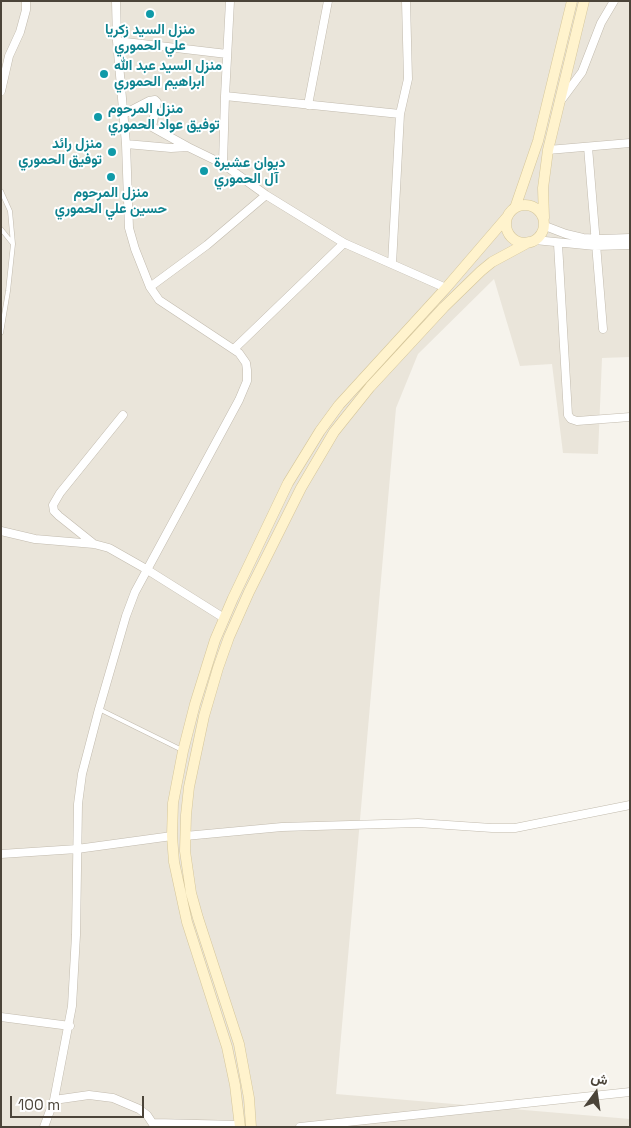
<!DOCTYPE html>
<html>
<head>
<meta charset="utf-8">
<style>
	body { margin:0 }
	#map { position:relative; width:631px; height:1128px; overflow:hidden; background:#f6f3ec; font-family:"Space Grotesk",Vazirmatn,sans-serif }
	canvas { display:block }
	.frame { position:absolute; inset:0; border:2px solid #4b4439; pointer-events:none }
	.north { position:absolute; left:571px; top:1068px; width:50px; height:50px; -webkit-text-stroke:4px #fff; paint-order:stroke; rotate:14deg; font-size:14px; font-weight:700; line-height:20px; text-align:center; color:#4b4439 }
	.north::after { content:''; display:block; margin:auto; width:18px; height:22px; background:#4b4439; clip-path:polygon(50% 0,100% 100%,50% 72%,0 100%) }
	.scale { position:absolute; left:10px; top:1096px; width:134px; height:22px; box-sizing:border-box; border:2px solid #4b4439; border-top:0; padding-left:6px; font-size:15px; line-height:18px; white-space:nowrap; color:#4b4439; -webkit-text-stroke:4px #fff; paint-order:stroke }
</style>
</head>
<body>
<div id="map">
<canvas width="631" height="1128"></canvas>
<div class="frame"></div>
<div class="north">ش</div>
<div class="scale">100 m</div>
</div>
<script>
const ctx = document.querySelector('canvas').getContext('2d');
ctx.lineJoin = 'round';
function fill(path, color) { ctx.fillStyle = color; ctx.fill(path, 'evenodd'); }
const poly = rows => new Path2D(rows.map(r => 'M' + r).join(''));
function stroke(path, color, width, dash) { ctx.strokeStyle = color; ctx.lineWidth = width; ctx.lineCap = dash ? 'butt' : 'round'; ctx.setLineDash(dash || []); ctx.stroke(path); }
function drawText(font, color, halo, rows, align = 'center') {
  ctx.font = font + ' "Space Grotesk",Vazirmatn,sans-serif'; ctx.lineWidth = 4; ctx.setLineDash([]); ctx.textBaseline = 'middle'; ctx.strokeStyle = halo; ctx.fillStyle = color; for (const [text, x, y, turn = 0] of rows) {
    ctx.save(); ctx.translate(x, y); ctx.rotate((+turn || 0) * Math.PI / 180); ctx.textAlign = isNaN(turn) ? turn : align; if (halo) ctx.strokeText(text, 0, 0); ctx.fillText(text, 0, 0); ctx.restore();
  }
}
fill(poly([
	[1,1,630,1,630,357,602,358,598,454,563,453,552,364,520,366,494,279,418,354,396,408,336,1094,630,1119,630,1127,1,1127]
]), '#eae5da');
const service = poly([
	[1,191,10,211,13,244,8,291,1,333],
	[1,229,13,244],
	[99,709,182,750]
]);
const minor = poly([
	[117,41,227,54],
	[1,91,9,56,20,32,26,10,26,1],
	[225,96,400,114],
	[562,99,582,72,601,23,614,1],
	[308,105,328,1],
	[124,114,149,101,155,100,157,102,152,127,188,147],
	[126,144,171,148,188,147,223,164,266,195,344,243,446,288],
	[588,147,603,329],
	[548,150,630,143],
	[223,164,225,96,230,1],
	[545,226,566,234,583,238,602,239,630,238],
	[535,240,595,246,630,245],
	[558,244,568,415,571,419,577,421,630,417],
	[392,264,400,114,408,79,406,1],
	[150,287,207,245,266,195],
	[234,349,344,243],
	[1,531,35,539,94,544,109,548,146,569,224,618],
	[94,544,59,516,54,511,53,505,60,493,123,415],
	[185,836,282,827,418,823,492,828,515,828,630,805],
	[1,854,77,849,172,836],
	[1,1017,70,1026],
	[54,1100,89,1095,113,1098,139,1109,147,1115,155,1127],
	[154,1123,240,1125],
	[44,1127,54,1100,72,1006,76,935,78,804,82,774,99,709,126,616,135,592,239,400,247,381,247,370,246,363,239,353,159,300,150,287,135,249,129,228,126,144,117,41,116,1],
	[300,1127,630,1092]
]);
const secondary = poly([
	'506 224a19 19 0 1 1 38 0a19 19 0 1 1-38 0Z',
	[515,208,538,141,572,1],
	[544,218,543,188,548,150,584,1],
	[240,1127,235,1085,227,1047,187,922,174,862,172,836,173,803,183,751,195,704,215,640,233,598,288,483,320,431,339,405,446,288,507,217],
	[251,1127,249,1098,239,1044,198,918,191,893,185,851,186,815,189,787,204,716,218,668,229,637,249,592,301,488,334,432,370,387,444,307,481,271,492,262,529,242]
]);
stroke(service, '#c2bbae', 5);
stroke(minor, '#c2bbae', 9);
stroke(secondary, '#d6c79b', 11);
stroke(service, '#fff', 4);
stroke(minor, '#fff', 8);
stroke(secondary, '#fff3cd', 10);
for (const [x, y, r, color] of [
	[150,14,5,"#0f9aa8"],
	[104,74,5,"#0f9aa8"],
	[98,117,5,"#0f9aa8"],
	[112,152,5,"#0f9aa8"],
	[204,171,5,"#0f9aa8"],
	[111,177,5,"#0f9aa8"]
]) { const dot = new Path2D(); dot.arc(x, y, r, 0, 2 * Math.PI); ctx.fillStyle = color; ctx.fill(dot); stroke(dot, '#fff', 2); }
drawText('bold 14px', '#0d838f', '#fff', [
	["منزل السيد زكريا",150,30,"center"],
	["علي الحموري",150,46,"center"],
	["منزل السيد عبد الله",114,66],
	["ابراهيم الحموري",114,82],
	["منزل المرحوم",108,109],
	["توفيق عواد الحموري",108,125],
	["منزل رائد",102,144,"right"],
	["توفيق الحموري",102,160,"right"],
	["ديوان عشيرة",214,163],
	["آل الحموري",214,179],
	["منزل المرحوم",111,193,"center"],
	["حسين علي الحموري",111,209,"center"]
], 'left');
</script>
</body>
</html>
